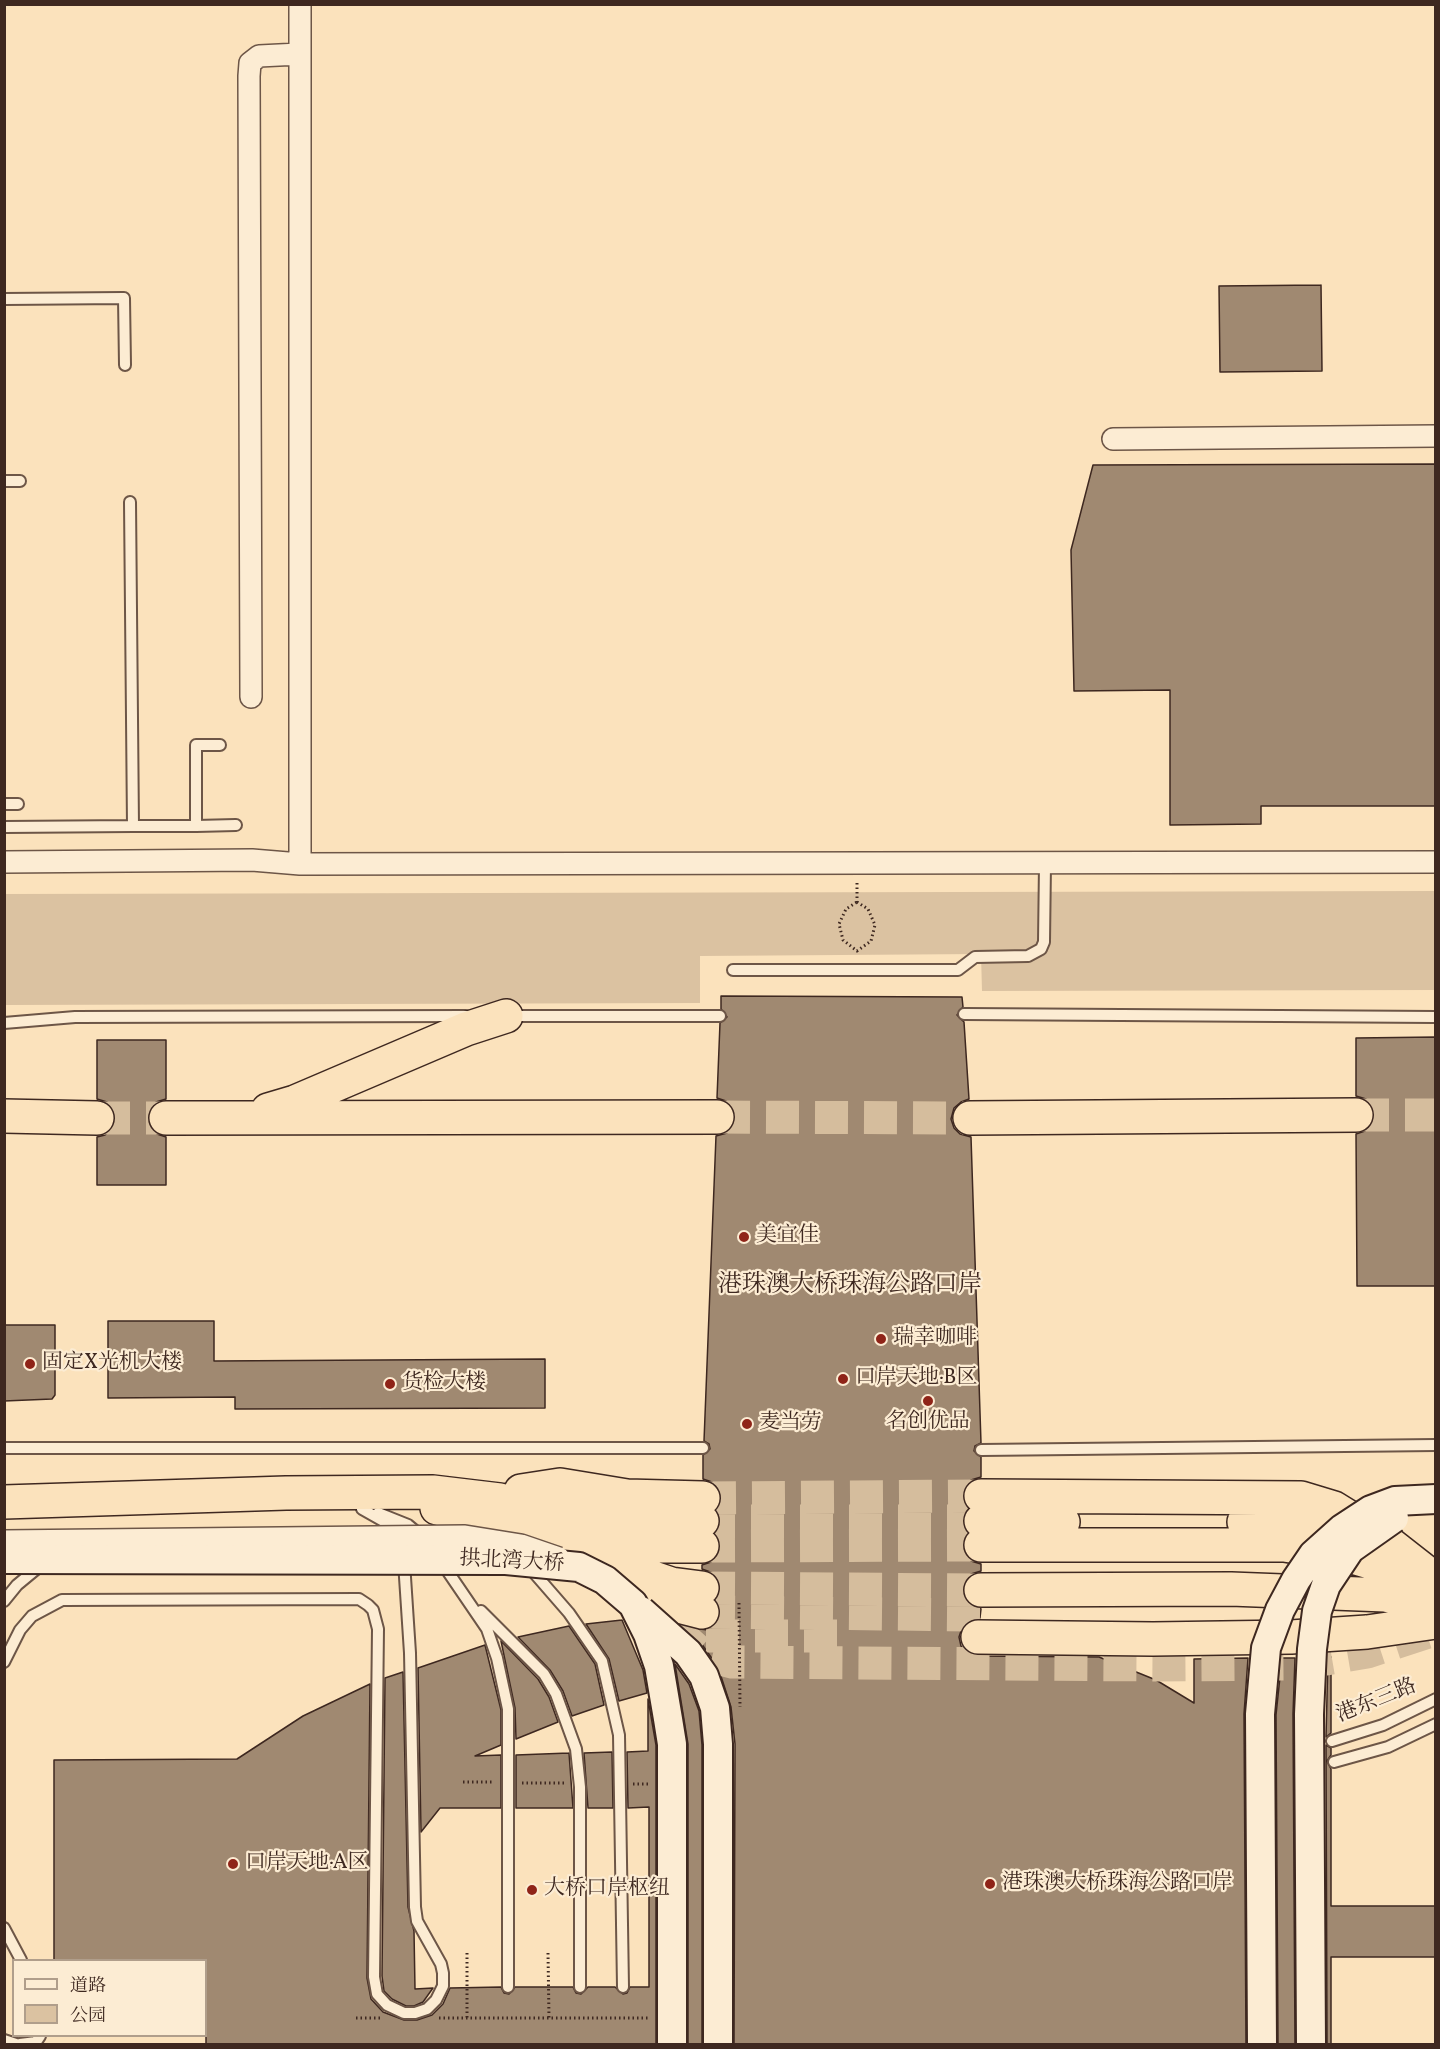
<!DOCTYPE html>
<html>
<head>
<meta charset="utf-8">
<style>
	body { margin:0 }
	#map { position:relative; width:1440px; height:2049px; overflow:hidden; background:#fbe2bc; font-family:Vollkorn,"Noto Serif SC",serif }
	canvas { display:block }
	.frame { position:absolute; inset:0; border:6px solid #3e2820; pointer-events:none }
	.legend { position:absolute; left:12px; top:1959px; width:195px; height:78px; box-sizing:border-box; background:#fcecd3; border:2px solid #b09e8b; margin:0; padding:8px 10px; list-style:none; font-size:18px; color:#3e2820 }
	.legend li { display:flex; align-items:center; gap:12px; height:30px }
	.legend b { width:30px; border:2px solid #b09e8b }
</style>
</head>
<body>
<div id="map">
<canvas width="1440" height="2049"></canvas>
<div class="frame"></div>
<ul class="legend">
<li><b style="height:8px;background:#fcecd3"></b>道路</li>
<li><b style="height:16px;background:#dbc2a1"></b>公园</li>
</ul>
</div>
<script>
const ctx = document.querySelector('canvas').getContext('2d');
ctx.lineJoin = 'round';
function fill(path, color) { ctx.fillStyle = color; ctx.fill(path, 'evenodd'); }
const poly = rows => new Path2D(rows.map(r => 'M' + r).join(''));
function stroke(path, color, width, dash) { ctx.strokeStyle = color; ctx.lineWidth = width; ctx.lineCap = dash ? 'butt' : 'round'; ctx.setLineDash(dash || []); ctx.stroke(path); }
function drawText(font, color, halo, rows, align = 'center') {
  ctx.font = font + ' Vollkorn,"Noto Serif SC",serif'; ctx.lineWidth = 4.5; ctx.setLineDash([]); ctx.textBaseline = 'middle'; ctx.strokeStyle = halo; ctx.fillStyle = color; for (const [text, x, y, turn = 0] of rows) {
    ctx.save(); ctx.translate(x, y); ctx.rotate((+turn || 0) * Math.PI / 180); ctx.textAlign = isNaN(turn) ? turn : align; if (halo) ctx.strokeText(text, 0, 0); ctx.fillText(text, 0, 0); ctx.restore();
  }
}
fill(poly([
	[1435,891,1435,990,982,991,981,954,700,956,700,1003,5,1005,4,894]
]), '#dbc2a1');
const building = poly([
	[1321,285,1322,371,1220,372,1219,286,1321,285],
	[1436,464,1436,806,1261,806,1261,824,1170,825,1170,690,1074,691,1071,550,1093,465,1436,464],
	[721,996,962,997,963,1007,957,1015,964,1022,969,1099,961,1102,954,1108,951,1119,954,1128,960,1134,971,1137,981,1443,975,1446,974,1451,981,1457,981,1477,971,1480,965,1486,962,1495,968,1508,962,1520,967,1533,962,1546,965,1554,971,1561,981,1564,981,1571,971,1574,964,1581,962,1591,965,1600,981,1609,980,1618,969,1620,962,1628,959,1637,961,1646,968,1653,978,1656,1099,1657,1156,1680,1194,1703,1194,1659,1248,1658,1244,1714,1246,2044,734,2044,735,1744,731,1707,718,1667,701,1643,683,1627,708,1630,716,1625,720,1616,716,1600,720,1591,719,1581,713,1573,702,1569,702,1565,711,1562,718,1556,721,1547,715,1534,721,1522,717,1510,722,1499,720,1490,712,1482,703,1479,703,1455,710,1449,709,1444,704,1441,716,1136,727,1133,733,1127,736,1118,733,1107,726,1101,717,1098,720,1023,727,1017,721,1009,721,996],
	[1436,1037,1436,1286,1357,1286,1356,1134,1365,1131,1372,1125,1375,1114,1372,1105,1366,1099,1356,1096,1356,1038,1436,1037],
	[97,1040,166,1040,166,1099,156,1102,150,1108,147,1117,150,1128,157,1134,166,1137,166,1185,97,1185,97,1137,105,1135,113,1128,116,1118,114,1110,107,1102,97,1099,97,1040],
	[108,1321,214,1321,214,1361,545,1359,545,1408,235,1409,235,1397,108,1398,108,1321],
	[4,1325,55,1325,55,1395,52,1399,4,1401,4,1325],
	[622,1620,643,1670,647,1693,619,1701,609,1659,586,1624,622,1620],
	[569,1626,595,1664,604,1705,572,1716,563,1691,550,1670,518,1637,569,1626],
	[501,1641,538,1679,549,1697,558,1722,516,1739,515,1708,501,1641],
	[485,1645,501,1710,501,1745,475,1756,501,1755,501,1808,440,1808,421,1832,418,1668,485,1645],
	[1328,1657,1331,1657,1331,1733,1326,1737,1328,1657],
	[1282,1658,1295,1658,1293,1714,1295,2044,1278,2044,1276,1715,1282,1658],
	[675,1664,689,1684,699,1711,702,1745,702,2044,688,2044,688,1744,675,1664],
	[403,1672,408,1907,414,1931,415,1989,433,1988,423,2002,414,2006,406,2006,392,1999,384,1991,382,1976,385,1678,403,1672],
	[370,1684,367,1978,371,1999,383,2012,404,2020,417,2020,432,2015,443,2004,450,1988,501,1987,504,1993,509,1994,515,1987,573,1987,576,1993,581,1994,588,1987,615,1987,623,1994,627,1993,630,1987,649,1987,649,1807,628,1808,627,1752,648,1751,648,1699,656,1745,656,2044,206,2044,206,1960,54,1960,54,1760,237,1759,303,1716,370,1684],
	[1326,1745,1331,1748,1331,1755,1327,1761,1331,1769,1331,1906,1436,1906,1436,1957,1331,1957,1331,2044,1327,2044,1326,1745],
	[612,1752,613,1808,588,1808,584,1753,612,1752],
	[569,1753,573,1808,516,1808,516,1755,569,1753]
]);
fill(building, '#a08971');
stroke(building, '#3e2820', 1.5);
stroke(poly([
	[1356,1115,1436,1115],
	[717,1117,970,1118],
	[97,1118,166,1118],
	[703,1498,981,1496],
	[702,1521,981,1521],
	[702,1546,981,1545],
	[702,1588,981,1590],
	[702,1612,980,1615],
	[673,1629,701,1654,732,1662,1156,1665,1296,1664,1367,1652,1428,1632],
	[706,1636,844,1636]
]), '#d5bd9d', 33, [33, 16]);
const service = poly([
	[4,299,124,298,125,365],
	[4,481,20,481],
	[4,804,18,804],
	[133,826,196,826,196,745,220,745],
	[196,826,236,825],
	[4,827,133,826,130,502],
	[733,970,958,970,975,957,1028,956,1041,949,1044,942,1045,864],
	[964,1014,1436,1017],
	[508,1016,720,1016],
	[4,1023,75,1017,466,1016],
	[4,1448,703,1448],
	[981,1450,1436,1445],
	[362,1509,385,1522,398,1536],
	[378,1513,408,1525,420,1535],
	[442,1563,487,1629,497,1658,508,1709,508,1987],
	[529,1567,569,1613,602,1661,619,1735,623,1987],
	[4,1601,17,1585,40,1566],
	[481,1611,544,1674,556,1694,576,1749,580,1787,580,1987],
	[4,1662,20,1630,32,1616,62,1600,359,1599,368,1605,373,1610,378,1629,374,1977,377,1994,387,2005,404,2013,415,2013,427,2009,436,2000,443,1986,443,1973,441,1964,417,1921,415,1907,410,1653,404,1562],
	[1332,1741,1383,1725,1436,1699],
	[1334,1762,1388,1747,1436,1724],
	[4,1928,21,1960],
	[4,2040,16,2044],
	[20,2044,36,2042,40,2036]
]);
const minor = poly([
	[300,4,300,864],
	[1113,439,1436,436],
	[251,697,249,76,250,63,259,56,299,54],
	[4,862,252,860,300,864,1436,862]
]);
const trunk = poly([
	[268,1110,295,1102,466,1029,506,1016],
	[4,1116,97,1118],
	[166,1118,717,1117],
	[970,1118,1356,1115],
	[521,1491,560,1485,627,1496,703,1498],
	[981,1496,1301,1498,1334,1508,1381,1537,1436,1580],
	[4,1502,286,1493,433,1492,500,1500,528,1507,558,1517,609,1542,629,1546,702,1546],
	[572,1503,592,1512,622,1520,702,1521],
	[437,1508,500,1526,671,1584,702,1588],
	[981,1521,1063,1522],
	[1244,1522,1290,1522,1318,1527,1339,1537],
	[981,1545,1284,1545,1342,1554,1383,1566,1418,1583],
	[981,1590,1231,1589,1385,1595,1436,1605],
	[651,1599,702,1612],
	[978,1637,1153,1639,1291,1637,1367,1632,1436,1622]
]);
stroke(service, '#6d5647', 14);
stroke(minor, '#6d5647', 24);
stroke(trunk, '#3e2820', 36);
stroke(poly([
	[857,883,857,902],
	[857,902,868,909,875,925,871,941,857,951,843,940,839,924,846,909,857,902],
	[739,1603,740,1707],
	[463,1782,494,1782],
	[522,1783,566,1783],
	[633,1784,650,1784],
	[467,1953,467,2018],
	[548,1953,549,2018],
	[356,2018,382,2018],
	[439,2018,649,2018]
]), '#3e2820', 3, [1.5, 3]);
stroke(service, '#fcecd3', 10);
stroke(minor, '#fcecd3', 21);
stroke(trunk, '#fbe2bc', 33);
const minorBridge = poly([
	[4,1541,465,1536,521,1545,559,1558]
]);
const secondaryBridge = poly([
	[4,1559,506,1560,579,1567,605,1580,633,1604,648,1634,659,1666,668,1719,672,1744,672,2044],
	[641,1611,688,1653,704,1676,715,1708,718,1744,718,2044],
	[1262,2044,1260,1714,1266,1648,1280,1610,1296,1580,1313,1555,1342,1529,1371,1510,1395,1501,1436,1499],
	[1311,2044,1309,1714,1312,1649,1317,1611,1326,1585,1350,1549,1394,1518]
]);
stroke(minorBridge, '#6d5647', 24, []);
stroke(secondaryBridge, '#3e2820', 32, []);
stroke(minorBridge, '#fcecd3', 21);
stroke(secondaryBridge, '#fcecd3', 28);
for (const [x, y, r, color] of [
	[744,1237,6,"#8f2418"],
	[881,1339,6,"#8f2418"],
	[30,1364,6,"#8f2418"],
	[843,1379,6,"#8f2418"],
	[390,1384,6,"#8f2418"],
	[928,1401,6,"#8f2418"],
	[747,1424,6,"#8f2418"],
	[233,1864,6,"#8f2418"],
	[990,1884,6,"#8f2418"],
	[532,1890,6,"#8f2418"]
]) { const dot = new Path2D(); dot.arc(x, y, r, 0, 2 * Math.PI); ctx.fillStyle = color; ctx.fill(dot); stroke(dot, '#fcecd3', 2); }
drawText('21px', '#3e2820', '#fcecd3', [
	["美宜佳",756,1237],
	["瑞幸咖啡",893,1339],
	["固定X光机大楼",42,1364],
	["口岸天地·B区",855,1379],
	["货检大楼",402,1384],
	["名创优品",928,1423,"center"],
	["麦当劳",759,1424],
	["口岸天地·A区",245,1864],
	["港珠澳大桥珠海公路口岸",1002,1884],
	["大桥口岸枢纽",544,1890]
], 'left');
drawText('21px', '#3e2820', '#fcecd3', [
	["拱北湾大桥",512,1563,3],
	["港东三路",1377,1702,-22]
]);
drawText('24px', '#3e2820', '#fcecd3', [
	["港珠澳大桥珠海公路口岸",850,1287]
]);
</script>
</body>
</html>
